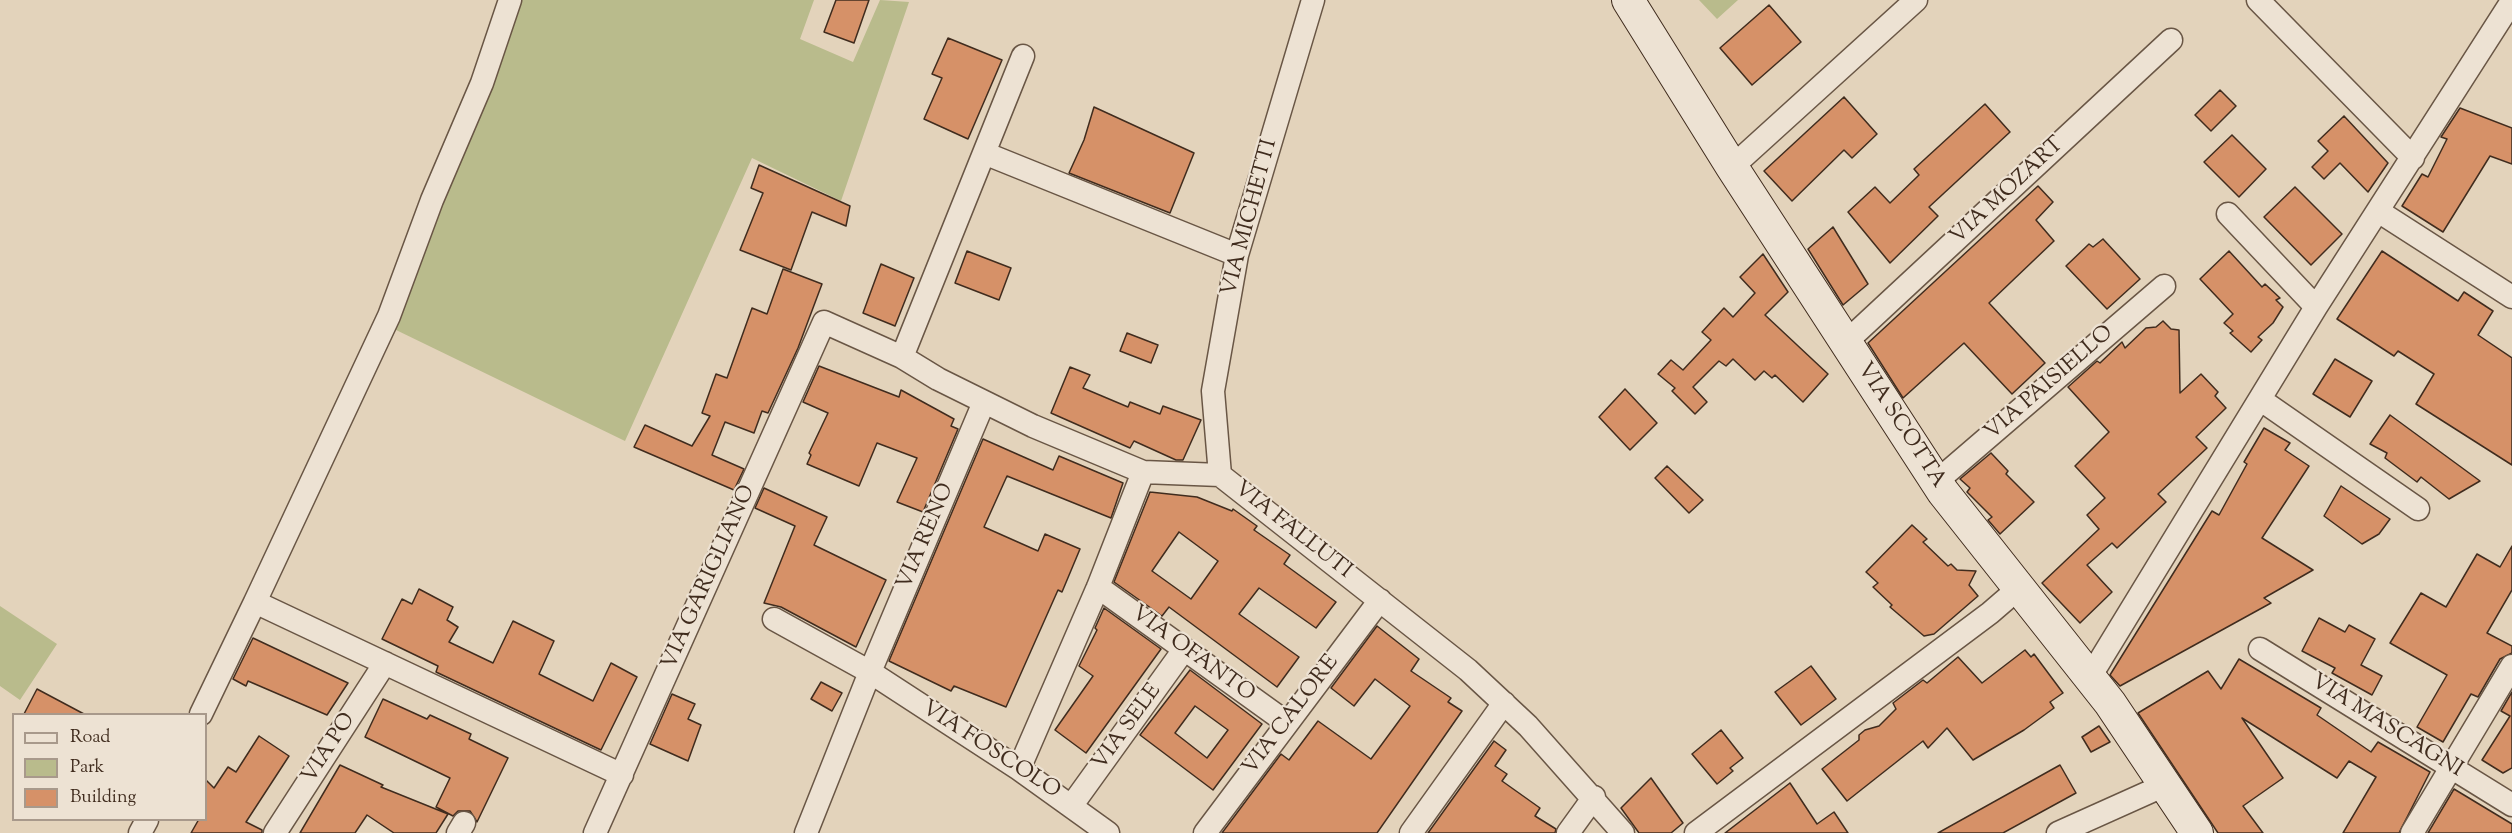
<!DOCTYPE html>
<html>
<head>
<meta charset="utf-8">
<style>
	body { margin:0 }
	#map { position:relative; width:2512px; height:833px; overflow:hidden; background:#e3d3bb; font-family:"Sorts Mill Goudy",serif }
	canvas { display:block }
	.legend { position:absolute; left:12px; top:713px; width:195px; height:108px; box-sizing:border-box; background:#ede2d3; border:2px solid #a8998b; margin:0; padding:8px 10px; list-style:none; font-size:18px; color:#402c1e }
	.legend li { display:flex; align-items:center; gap:12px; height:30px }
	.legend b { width:30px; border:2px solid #a8998b }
</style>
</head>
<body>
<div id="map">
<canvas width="2512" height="833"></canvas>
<ul class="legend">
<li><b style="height:8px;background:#ede2d3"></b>Road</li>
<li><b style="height:16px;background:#b9bb8c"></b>Park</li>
<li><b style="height:16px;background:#d69168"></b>Building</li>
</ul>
</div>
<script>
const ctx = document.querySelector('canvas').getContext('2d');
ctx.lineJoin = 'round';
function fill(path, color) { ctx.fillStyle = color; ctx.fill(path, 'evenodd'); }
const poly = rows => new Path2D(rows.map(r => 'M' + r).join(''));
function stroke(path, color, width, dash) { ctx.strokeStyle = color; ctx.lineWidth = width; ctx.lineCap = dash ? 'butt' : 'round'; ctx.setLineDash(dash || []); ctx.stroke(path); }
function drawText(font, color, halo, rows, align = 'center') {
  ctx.font = font + ' "Sorts Mill Goudy",serif'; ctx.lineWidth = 4.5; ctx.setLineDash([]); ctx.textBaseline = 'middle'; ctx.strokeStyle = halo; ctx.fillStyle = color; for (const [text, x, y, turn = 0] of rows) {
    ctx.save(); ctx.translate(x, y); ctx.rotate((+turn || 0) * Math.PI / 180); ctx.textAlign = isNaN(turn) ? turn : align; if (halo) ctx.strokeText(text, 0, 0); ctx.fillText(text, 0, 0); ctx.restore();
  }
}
fill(poly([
	[522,0,814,0,800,39,853,62,880,0,909,2,841,201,752,158,625,441,394,329,450,177,503,57],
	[1699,0,1738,0,1717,19],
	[0,606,57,644,20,700,0,686]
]), '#b9bb8c');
const building = poly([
	[836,0,869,0,854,43,824,32,836,0],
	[1769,5,1801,42,1752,85,1720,48,1769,5],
	[948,38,1002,60,968,139,924,119,942,78,932,74,948,38],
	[2220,90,2236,106,2211,131,2195,115,2220,90],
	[1844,97,1877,134,1852,158,1844,150,1792,201,1764,171,1844,97],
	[1985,104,2010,132,1929,207,1938,216,1890,263,1848,212,1875,187,1890,203,1919,175,1914,169,1985,104],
	[1094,107,1194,153,1170,213,1069,173,1084,140,1094,107],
	[2460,108,2512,128,2512,164,2490,156,2443,232,2402,206,2422,174,2428,177,2447,139,2441,137,2460,108],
	[2344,116,2388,163,2368,192,2340,163,2324,179,2312,167,2328,151,2318,141,2344,116],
	[2232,135,2266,169,2239,197,2204,162,2232,135],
	[759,165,850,206,846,226,812,212,791,270,740,250,763,193,751,188,759,165],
	[2038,186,2053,202,2036,220,2054,241,1989,303,2045,363,2012,394,1964,343,1903,398,1868,343,2038,186],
	[2295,187,2342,234,2311,265,2264,217,2295,187],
	[1833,227,1868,284,1843,305,1808,249,1833,227],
	[2103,239,2140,279,2107,309,2066,266,2089,244,2093,247,2103,239],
	[967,251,1011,268,999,300,955,283,967,251],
	[2229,251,2262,287,2265,284,2280,298,2276,300,2283,307,2273,323,2258,337,2262,340,2251,352,2230,333,2233,331,2224,323,2233,314,2200,279,2229,251],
	[2382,251,2458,301,2464,292,2493,311,2478,335,2512,358,2512,465,2416,404,2434,374,2398,351,2394,356,2337,319,2382,251],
	[1763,254,1788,292,1765,315,1828,374,1803,402,1775,375,1772,378,1764,371,1755,380,1733,359,1726,366,1719,361,1693,387,1707,402,1695,414,1672,391,1675,388,1658,374,1671,360,1683,370,1711,340,1702,332,1724,308,1733,317,1755,293,1740,277,1763,254],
	[881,264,914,278,895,326,863,313,881,264],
	[783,269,822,284,798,348,768,413,762,411,754,433,725,422,712,455,744,469,734,490,634,447,645,425,692,446,710,416,702,413,716,374,727,378,752,308,767,314,783,269],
	[2163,321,2171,329,2179,330,2180,393,2201,374,2218,392,2215,396,2226,408,2196,437,2207,448,2158,494,2166,502,2117,548,2112,543,2087,565,2112,592,2080,623,2042,583,2099,529,2087,515,2105,498,2075,466,2109,432,2068,387,2097,361,2100,363,2122,342,2125,348,2146,328,2156,327,2163,321],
	[1127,333,1158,345,1151,363,1120,351,1127,333],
	[2335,359,2372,381,2350,417,2313,394,2335,359],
	[819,366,899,397,901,390,954,419,951,426,958,429,923,512,897,502,917,458,877,443,859,486,807,464,811,455,809,453,828,413,803,402,819,366],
	[1070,367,1090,375,1083,388,1128,407,1130,402,1160,414,1163,406,1201,420,1183,460,1176,460,1134,441,1130,448,1051,413,1070,367],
	[1625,389,1657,423,1630,450,1599,417,1625,389],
	[2390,415,2480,481,2449,499,2421,477,2417,482,2385,458,2387,453,2370,444,2390,415],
	[2264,428,2290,443,2285,450,2309,466,2262,538,2313,570,2264,598,2271,603,2120,686,2110,675,2212,511,2219,515,2247,464,2244,462,2264,428],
	[983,439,1053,470,1059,456,1123,483,1111,518,1007,476,984,527,1038,551,1045,534,1080,549,1062,592,1058,590,1006,707,954,686,951,691,889,661,983,439],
	[1991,453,2008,471,2006,474,2034,502,2000,534,1988,520,1992,517,1967,492,1970,488,1960,479,1991,453],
	[1667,466,1703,500,1689,513,1655,478,1667,466],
	[2341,486,2390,519,2379,534,2362,544,2324,516,2341,486],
	[764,488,827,517,814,545,886,580,856,647,781,607,764,603,795,526,755,508,764,488],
	[1150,492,1197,497,1232,511,1233,509,1257,526,1254,530,1290,555,1284,564,1336,602,1316,628,1259,588,1239,614,1299,657,1277,687,1169,607,1162,616,1114,582,1150,492],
	[1179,532,1218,561,1191,599,1152,571,1179,532],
	[1912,525,1927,539,1923,542,1948,566,1951,564,1957,570,1976,571,1969,585,1978,596,1934,634,1924,636,1890,607,1892,605,1873,587,1878,583,1866,572,1912,525],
	[2512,546,2512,590,2487,633,2512,646,2512,653,2500,659,2478,697,2471,694,2443,742,2417,727,2447,675,2390,643,2421,593,2446,607,2477,554,2500,567,2512,546],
	[419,589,453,607,447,620,458,627,449,642,493,663,513,621,554,641,539,674,593,701,611,663,637,677,601,750,436,672,438,666,382,639,402,599,412,604,419,589],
	[1104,608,1161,649,1086,753,1055,730,1093,676,1079,666,1097,630,1095,628,1104,608],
	[2319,618,2345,632,2349,625,2375,639,2361,665,2382,676,2372,695,2332,673,2335,668,2302,651,2319,618],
	[1377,626,1419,659,1411,671,1451,698,1448,702,1462,711,1377,833,1222,833,1281,754,1289,760,1318,721,1371,759,1410,706,1375,679,1354,706,1331,688,1377,626],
	[253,638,348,683,327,715,248,681,246,686,233,679,253,638],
	[2025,650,2031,657,2034,654,2063,693,2050,702,2054,708,2024,730,1973,760,1947,728,1928,748,1923,741,1847,801,1822,769,1859,740,1859,735,1865,730,1879,726,1896,709,1893,703,1923,680,1927,683,1958,657,1982,683,2025,650],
	[2239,659,2321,708,2317,715,2371,752,2378,742,2430,772,2399,833,2343,833,2376,777,2349,761,2337,778,2242,718,2283,778,2243,806,2263,833,2218,833,2138,713,2208,671,2221,689,2239,659],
	[1811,666,1836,699,1801,725,1775,692,1811,666],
	[1190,670,1262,724,1213,790,1140,735,1190,670],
	[1195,706,1228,730,1207,758,1175,733,1195,706],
	[821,682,842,693,832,711,811,699,821,682],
	[37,689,84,714,24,714,37,689],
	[2512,692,2512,768,2503,773,2482,760,2510,716,2501,711,2512,692],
	[672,694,695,704,688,719,701,725,688,761,650,744,672,694],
	[383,699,427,719,430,715,471,734,469,739,508,758,477,822,470,811,458,811,453,816,436,807,450,778,365,737,383,699],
	[2099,726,2110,742,2091,752,2082,737,2099,726],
	[1721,730,1743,758,1730,768,1733,771,1717,784,1692,754,1721,730],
	[259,736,289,756,246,822,262,830,262,833,191,833,199,819,206,819,206,780,214,788,228,767,236,772,259,736],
	[1494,741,1506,750,1495,766,1507,774,1502,781,1540,808,1535,816,1556,829,1555,833,1428,833,1494,741],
	[340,765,383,785,381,787,448,814,436,833,394,833,367,815,355,833,300,833,340,765],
	[2060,765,2076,793,2003,833,1938,833,2060,765],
	[1651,778,1683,823,1671,833,1639,833,1621,808,1651,778],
	[1790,783,1817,824,1834,812,1848,833,1725,833,1790,783],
	[2454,789,2512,824,2512,833,2428,833,2454,789]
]);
fill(building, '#d69168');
stroke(building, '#402c1e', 1.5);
const street = poly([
	[510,0,482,83,432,200,389,316,255,602,622,775],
	[2258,0,2413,158],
	[984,153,1237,255],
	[1732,167,1916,0],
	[2378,211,2512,297],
	[2228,214,2316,307],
	[1845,343,2171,40],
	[902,357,1023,56],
	[2261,400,2418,509],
	[1220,475,1213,391,1237,255,1313,0],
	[1936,482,2164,286],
	[1098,587,1287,723],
	[774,619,870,672,1019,769,1108,833],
	[2260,649,2512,805],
	[2090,677,2316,307,2512,1],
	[201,714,255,602],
	[1019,769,1098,587,1143,472],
	[1072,805,1183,651],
	[140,833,147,820],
	[275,833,385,663],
	[458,833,464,823],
	[595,833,824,322,902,357,938,379,1033,426,1143,472,1220,475,1468,670,1528,726,1623,833],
	[806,833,870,672,984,402],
	[1205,833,1380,600],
	[1411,833,1504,703],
	[1568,833,1594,797],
	[1696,833,1990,613,2019,588],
	[2058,833,2165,785],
	[2412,833,2512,666]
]);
const secondary = poly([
	[1628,0,1732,167,1943,492,2110,703,2197,833]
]);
stroke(street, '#695645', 25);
stroke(secondary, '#402c1e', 34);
stroke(street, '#ede2d3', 22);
stroke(secondary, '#ede2d3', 32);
drawText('22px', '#402c1e', '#ede2d3', [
	["VIA MOZART",2008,192,-43],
	["VIA MICHETTI",1251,218,-75],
	["VIA PAISIELLO",2050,384,-41],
	["VIA SCOTTA",1900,426,57],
	["VIA FALLUTI",1292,531,38],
	["VIA RENO",927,537,-67],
	["VIA GARIGLIANO",710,578,-66],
	["VIA OFANTO",1192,655,36],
	["VIA CALORE",1292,716,-53],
	["VIA MASCAGNI",2386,727,32],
	["VIA SELE",1128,728,-54],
	["VIA PO",330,749,-57],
	["VIA FOSCOLO",990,751,33]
]);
</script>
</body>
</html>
